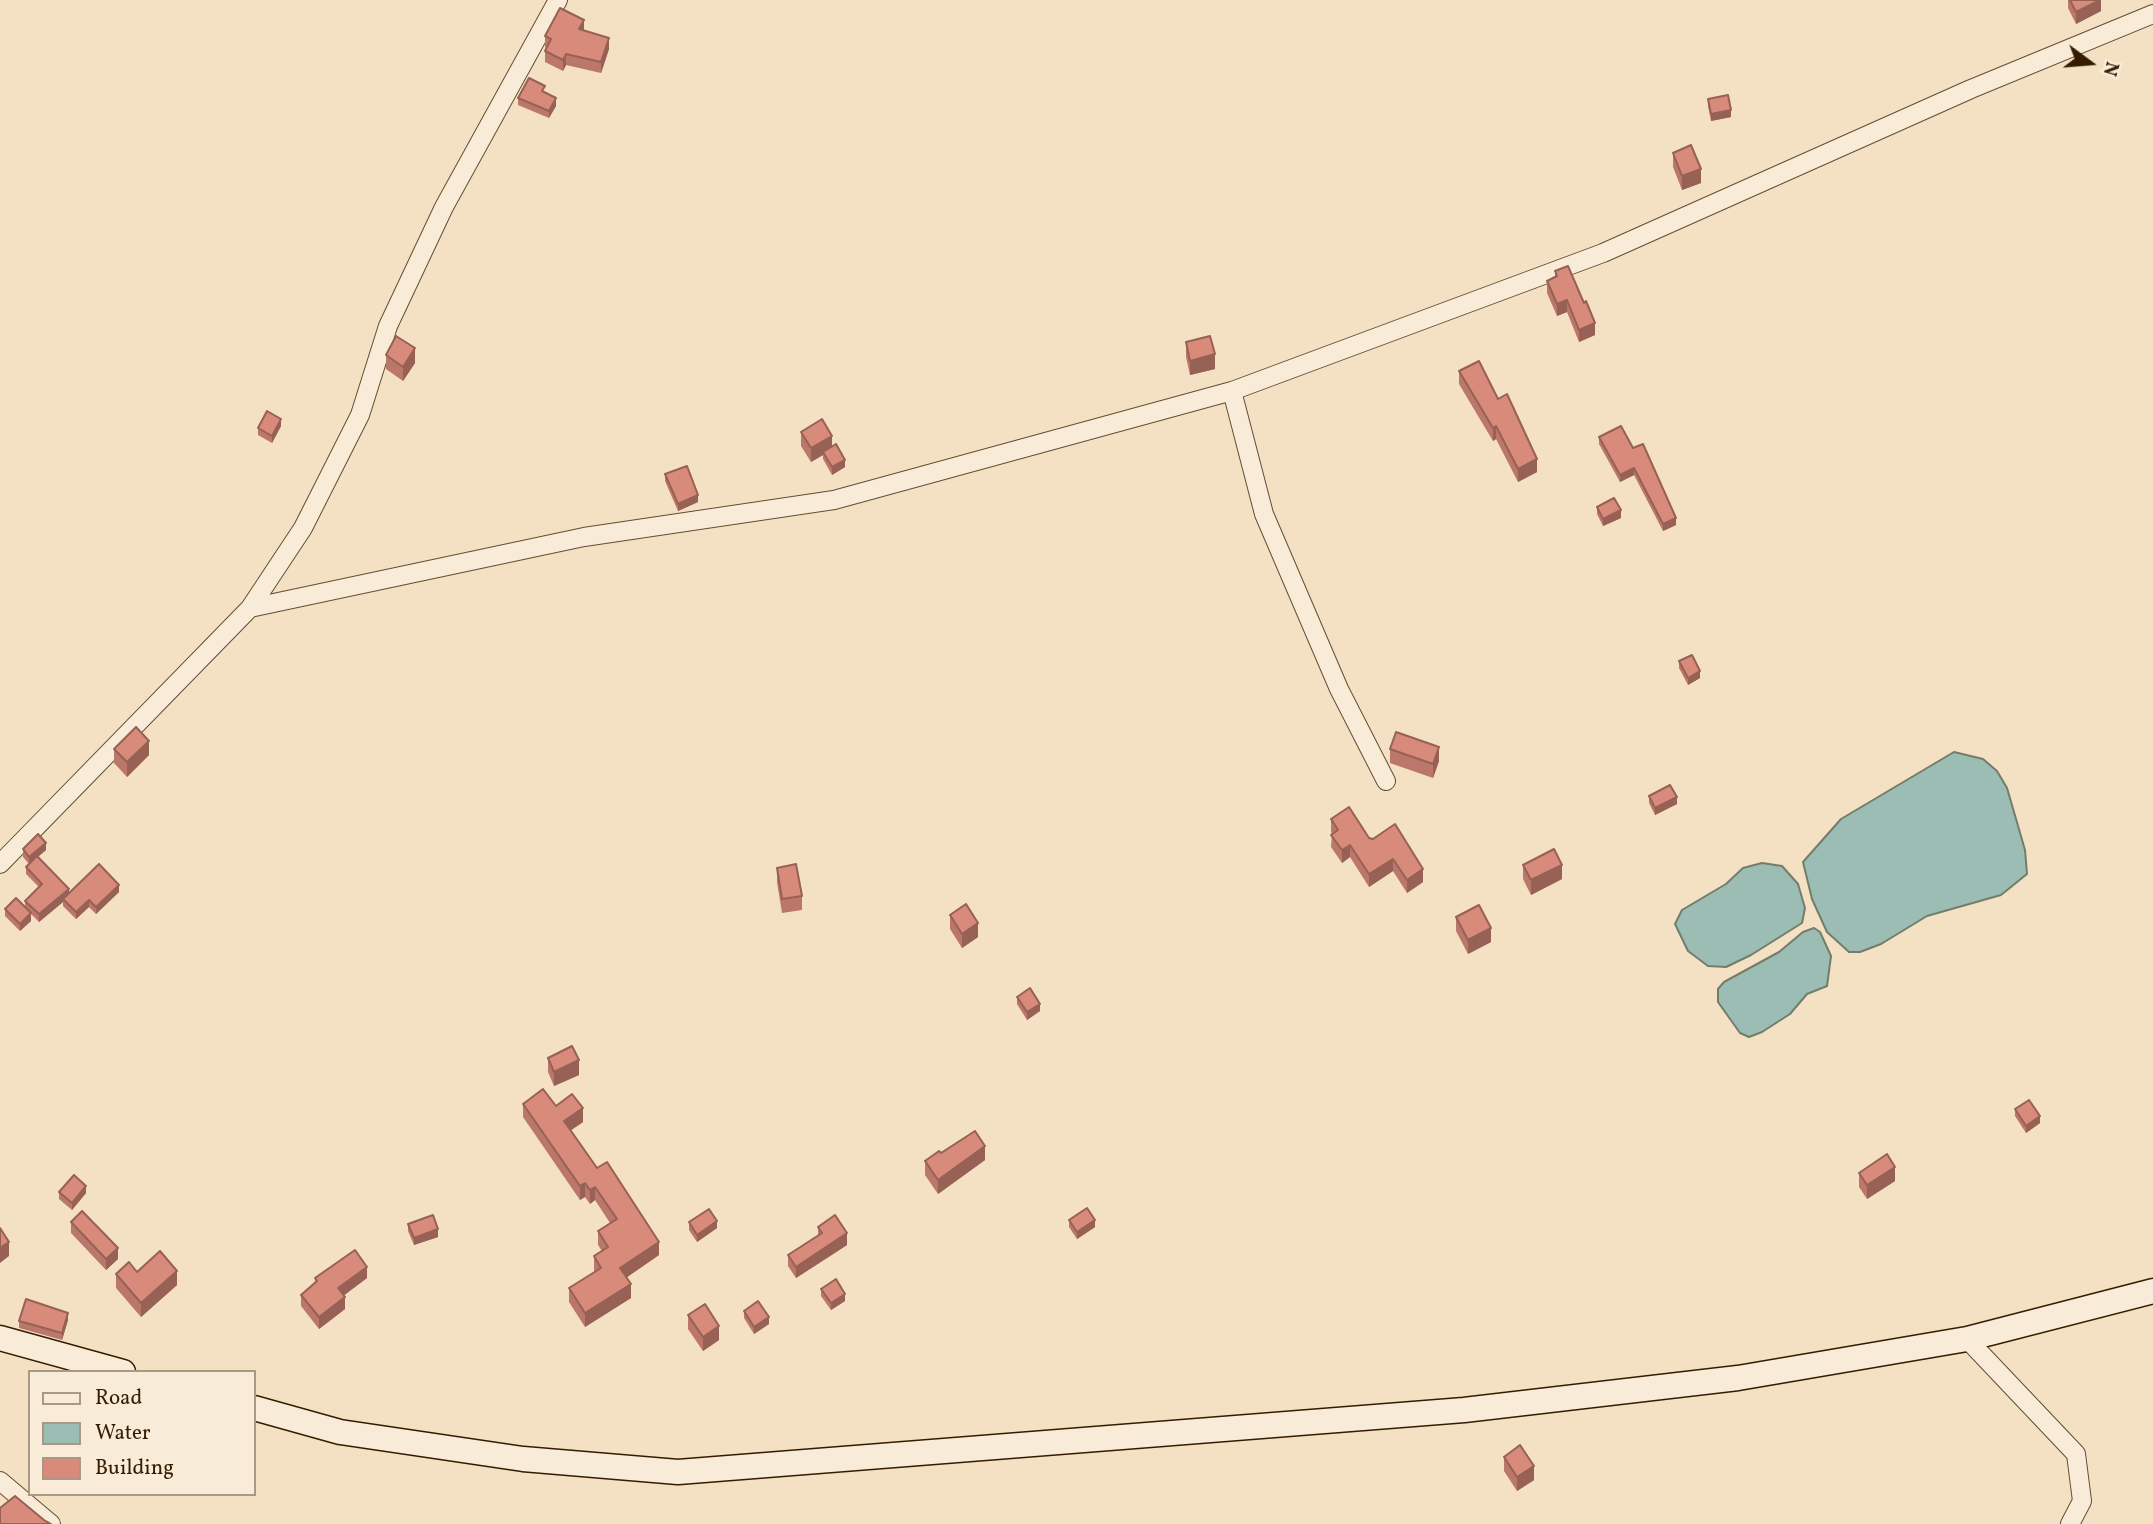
<!DOCTYPE html>
<html>
<head>
<meta charset="utf-8">
<style>
	body { margin:0 }
	#map { position:relative; width:2153px; height:1524px; overflow:hidden; background:#f4e0c3; font-family:Vollkorn,serif }
	canvas { display:block }
	.legend { position:absolute; left:28px; top:1370px; width:228px; height:126px; box-sizing:border-box; background:#f8ebd8; border:2px solid #aa9882; margin:0; padding:9px 12px; list-style:none; font-size:21px; color:#351c00 }
	.legend li { display:flex; align-items:center; gap:14px; height:35px }
	.legend b { width:35px; border:2px solid #aa9882 }
	.north { position:absolute; left:2055px; top:28px; width:70px; height:70px; -webkit-text-stroke:5px #f8ebd8; paint-order:stroke; rotate:106deg; font-size:19px; font-weight:700; line-height:28px; text-align:center; color:#351c00 }
	.north::after { content:''; display:block; margin:auto; width:24px; height:32px; background:#351c00; clip-path:polygon(50% 0,100% 100%,50% 72%,0 100%) }
</style>
</head>
<body>
<div id="map">
<canvas width="2153" height="1524"></canvas>
<ul class="legend">
<li><b style="height:9px;background:#f8ebd8"></b>Road</li>
<li><b style="height:19px;background:#9cbdb3"></b>Water</li>
<li><b style="height:19px;background:#d88a7b"></b>Building</li>
</ul>
<div class="north">N</div>
</div>
<script>
const ctx = document.querySelector('canvas').getContext('2d');
ctx.lineJoin = 'round';
function fill(path, color) { ctx.fillStyle = color; ctx.fill(path, 'evenodd'); }
const poly = rows => new Path2D(rows.map(r => 'M' + r).join(''));
function stroke(path, color, width, dash) { ctx.strokeStyle = color; ctx.lineWidth = width; ctx.lineCap = dash ? 'butt' : 'round'; ctx.setLineDash(dash || []); ctx.stroke(path); }
const water = poly([
	[1954,752,1983,759,1997,771,2007,788,2025,850,2027,874,2001,895,1927,916,1881,944,1860,952,1849,952,1827,932,1812,899,1803,862,1841,819,1954,752],
	[1762,863,1782,866,1798,884,1805,908,1802,923,1751,955,1726,967,1708,966,1688,951,1675,924,1682,910,1726,884,1743,868,1762,863],
	[1814,928,1820,932,1831,956,1827,986,1807,994,1790,1014,1762,1032,1749,1037,1740,1033,1718,1002,1718,989,1724,982,1779,952,1803,932,1814,928]
]);
fill(water, '#9cbdb3');
stroke(water, '#737d6b', 2);
const street = poly([
	[1232,391,1264,514,1339,689,1386,781],
	[250,608,584,537,834,500,1232,391,1603,253,1971,89,2153,14],
	[0,864,250,608,303,528,360,415,388,326,444,207,558,0],
	[1967,1339,2076,1454,2082,1501,2070,1524],
	[0,1481,51,1524]
]);
const secondary = poly([
	[0,1338,123,1372],
	[254,1408,340,1432,523,1459,678,1472,1464,1410,1738,1378,1967,1339,2153,1291]
]);
stroke(street, '#654d31', 20);
stroke(secondary, '#351c00', 27);
stroke(street, '#f8ebd8', 18);
stroke(secondary, '#f8ebd8', 24);
fill(poly([
	[2068,0,2101,0,2101,11,2076,24,2068,8],
	[584,30,609,49,601,73,566,65,563,71,545,62,545,51,546,48,545,47,545,36],
	[545,93,556,106,549,118,518,105,518,98],
	[1708,99,1731,117,1711,121,1708,106],
	[1673,153,1701,183,1682,190,1673,167],
	[1555,271,1584,303,1595,335,1579,342,1567,312,1557,316,1547,293,1547,281,1555,277],
	[1186,342,1215,369,1190,375,1186,357],
	[386,355,415,363,403,381,386,369],
	[1459,371,1537,472,1518,482,1496,439,1493,441,1459,384],
	[281,426,272,443,258,435,258,428],
	[801,432,832,446,845,467,832,475,823,459,823,455,811,462,801,446],
	[1599,437,1633,448,1676,525,1663,531,1634,475,1620,482,1599,444],
	[665,474,698,502,678,511,665,481],
	[1597,507,1621,518,1603,526,1597,514],
	[1679,661,1700,678,1688,685,1679,668],
	[114,749,149,755,127,777,114,763],
	[1390,749,1439,761,1433,778,1390,763],
	[1649,796,1677,804,1655,815,1649,803],
	[1331,819,1369,838,1423,882,1407,893,1393,871,1369,887,1350,857,1342,863,1331,847,1332,834,1331,832],
	[23,849,46,850,38,857,69,892,119,892,96,914,89,907,76,919,63,906,63,902,39,922,31,914,31,921,20,931,5,916,5,909,25,908,25,901,39,887,26,874,26,867,29,864,23,857],
	[1523,865,1562,879,1531,895,1523,879],
	[777,868,802,896,802,910,782,913,777,882],
	[950,915,978,937,962,948,950,929],
	[1456,917,1491,942,1468,954,1456,931],
	[1017,997,1040,1011,1027,1020,1017,1004],
	[548,1058,579,1075,554,1086,548,1072],
	[523,1104,556,1106,583,1122,571,1130,659,1255,627,1277,631,1298,585,1327,569,1302,569,1288,595,1272,594,1270,594,1256,602,1251,598,1245,598,1231,610,1223,595,1200,590,1204,585,1197,580,1200,523,1117],
	[2015,1109,2040,1123,2026,1133,2015,1116],
	[985,1160,938,1194,925,1175,925,1161],
	[1859,1173,1895,1181,1867,1199,1859,1187],
	[59,1192,86,1193,72,1210,59,1199],
	[1069,1220,1095,1227,1077,1239,1069,1227],
	[71,1222,118,1259,106,1270,71,1233],
	[689,1222,717,1228,697,1242,689,1230],
	[408,1224,438,1237,414,1245,408,1231],
	[818,1227,847,1245,796,1278,788,1266,788,1255,818,1236],
	[137,1272,177,1285,141,1317,116,1288,116,1274],
	[315,1278,367,1278,343,1295,345,1309,319,1329,301,1306,301,1295,315,1283],
	[821,1289,845,1301,831,1310,821,1296],
	[744,1311,769,1324,754,1334,744,1318],
	[688,1315,719,1340,703,1351,688,1329],
	[68,1320,62,1340,19,1328,19,1321],
	[1504,1457,1534,1480,1517,1491,1504,1471]
]), '#ba776a');
fill(poly([
	[2100,0,2101,0,2101,11,2076,24,2076,12],
	[584,20,584,31,579,29],
	[609,38,609,49,601,73,601,62],
	[566,54,566,65,563,71,563,60],
	[556,98,556,106,549,118,549,111],
	[1731,110,1731,117,1711,121,1711,114],
	[1701,169,1701,183,1682,190,1682,176],
	[1567,300,1567,312,1557,316,1557,304],
	[1595,323,1595,335,1579,342,1579,330],
	[415,348,415,363,403,381,403,367],
	[1215,354,1215,369,1190,375,1190,361],
	[281,419,281,426,272,443,272,436],
	[1496,426,1496,439,1493,441,1493,428],
	[832,436,832,450,823,452,823,455,811,462,811,448],
	[1537,459,1537,472,1518,482,1518,469],
	[845,460,845,467,832,475,832,467],
	[1634,468,1634,475,1620,482,1620,475],
	[698,495,698,502,678,511,678,504],
	[1621,510,1621,518,1603,526,1603,519],
	[1676,518,1676,525,1663,531,1663,524],
	[1700,671,1700,678,1688,685,1688,678],
	[149,741,149,755,127,777,127,762],
	[1439,747,1439,761,1433,778,1433,764],
	[1677,797,1677,804,1655,815,1655,808],
	[46,843,46,850,29,864,29,857],
	[1350,845,1350,857,1342,863,1342,850],
	[1393,859,1393,871,1369,887,1369,874],
	[1562,865,1562,879,1531,895,1531,880],
	[1423,869,1423,882,1407,893,1407,880],
	[119,885,119,892,96,914,96,907],
	[69,889,69,897,63,899,63,902,39,922,39,914],
	[89,900,89,907,76,919,76,912],
	[31,913,31,921,20,931,20,924],
	[978,923,978,937,962,948,962,934],
	[1491,928,1491,942,1468,954,1468,940],
	[1040,1004,1040,1011,1027,1020,1027,1012],
	[579,1060,579,1075,554,1086,554,1072],
	[583,1108,583,1122,564,1135,564,1121],
	[2040,1116,2040,1123,2026,1133,2026,1126],
	[985,1146,985,1160,938,1194,938,1180],
	[1895,1167,1895,1181,1867,1199,1867,1185],
	[585,1183,585,1197,580,1200,580,1186],
	[86,1186,86,1193,72,1210,72,1203],
	[595,1187,595,1200,590,1204,590,1190],
	[1095,1220,1095,1227,1077,1239,1077,1232],
	[717,1221,717,1228,697,1242,697,1235],
	[438,1229,438,1237,414,1245,414,1238],
	[847,1233,847,1245,796,1278,796,1267],
	[9,1242,9,1256,0,1263,0,1248],
	[659,1242,659,1255,620,1282,620,1268],
	[118,1248,118,1259,106,1270,106,1259],
	[367,1267,367,1278,338,1300,338,1288],
	[177,1271,177,1285,141,1317,141,1303],
	[631,1284,631,1298,585,1327,585,1313],
	[845,1294,845,1301,831,1310,831,1303],
	[345,1297,345,1309,319,1329,319,1317],
	[68,1313,68,1320,62,1340,62,1333],
	[769,1317,769,1324,754,1334,754,1327],
	[719,1326,719,1340,703,1351,703,1337],
	[1534,1466,1534,1480,1517,1491,1517,1477]
]), '#976156');
const building = poly([
	[2070,0,2100,0,2076,12,2070,0],
	[560,8,584,20,579,29,609,38,601,62,566,54,563,60,545,51,551,39,545,36,560,8],
	[529,78,545,86,542,91,556,98,549,111,518,98,529,78],
	[1728,95,1731,110,1711,114,1708,99,1728,95],
	[1691,145,1701,169,1682,176,1673,153,1691,145],
	[1568,266,1584,303,1586,301,1595,323,1579,330,1567,300,1557,304,1547,281,1557,276,1555,271,1568,266],
	[396,336,415,348,403,367,386,355,396,336],
	[1210,336,1215,354,1190,361,1186,342,1210,336],
	[1479,361,1498,399,1507,394,1537,459,1518,469,1496,426,1493,428,1459,371,1479,361],
	[267,411,281,419,272,436,258,428,267,411],
	[822,419,832,436,811,448,801,432,822,419],
	[1621,426,1633,448,1643,444,1676,518,1663,524,1634,468,1620,475,1599,437,1621,426],
	[836,444,845,460,832,467,823,452,836,444],
	[687,466,698,495,678,504,665,474,687,466],
	[1614,498,1621,510,1603,519,1597,507,1614,498],
	[1692,655,1700,671,1688,678,1679,661,1692,655],
	[136,727,149,741,127,762,114,749,136,727],
	[1396,732,1439,747,1433,764,1390,749,1396,732],
	[1670,785,1677,797,1655,808,1649,796,1670,785],
	[1349,807,1369,838,1373,839,1395,824,1423,869,1407,880,1393,859,1369,874,1350,845,1342,850,1331,835,1338,830,1331,819,1349,807],
	[38,834,46,843,29,857,23,849,38,834],
	[1554,849,1562,865,1531,880,1523,865,1554,849],
	[37,856,69,889,39,914,25,901,42,884,26,867,37,856],
	[99,864,119,885,96,907,89,900,76,912,63,899,99,864],
	[796,864,802,896,782,899,777,868,796,864],
	[16,898,31,913,20,924,5,909,16,898],
	[966,904,978,923,962,934,950,915,966,904],
	[1479,905,1491,928,1468,940,1456,917,1479,905],
	[1030,988,1040,1004,1027,1012,1017,997,1030,988],
	[572,1046,579,1060,554,1072,548,1058,572,1046],
	[543,1089,556,1106,572,1094,583,1108,564,1121,597,1168,607,1162,659,1242,620,1268,631,1284,585,1313,569,1288,601,1268,594,1256,608,1247,598,1231,617,1219,595,1187,590,1190,585,1183,580,1186,523,1104,543,1089],
	[2029,1100,2040,1116,2026,1126,2015,1109,2029,1100],
	[975,1131,985,1146,938,1180,925,1161,939,1151,941,1153,975,1131],
	[1887,1154,1895,1167,1867,1185,1859,1173,1887,1154],
	[74,1175,86,1186,72,1203,59,1192,74,1175],
	[1087,1208,1095,1220,1077,1232,1069,1220,1087,1208],
	[709,1209,717,1221,697,1235,689,1222,709,1209],
	[82,1211,118,1248,106,1259,71,1222,82,1211],
	[433,1215,438,1229,414,1238,408,1224,433,1215],
	[835,1215,847,1233,796,1267,788,1255,822,1233,818,1227,835,1215],
	[0,1228,9,1242,0,1248,0,1228],
	[355,1250,367,1267,338,1288,345,1297,319,1317,301,1295,317,1281,315,1278,355,1250],
	[160,1251,177,1271,141,1303,116,1274,129,1262,137,1272,160,1251],
	[836,1279,845,1294,831,1303,821,1289,836,1279],
	[26,1299,68,1313,62,1333,19,1321,26,1299],
	[758,1301,769,1317,754,1327,744,1311,758,1301],
	[705,1304,719,1326,703,1337,688,1315,705,1304],
	[1520,1445,1534,1466,1517,1477,1504,1457,1520,1445],
	[15,1496,44,1520,51,1524,0,1524,0,1508,15,1496]
]);
fill(building, '#d88a7b');
stroke(building, '#976156', 2);
</script>
</body>
</html>
